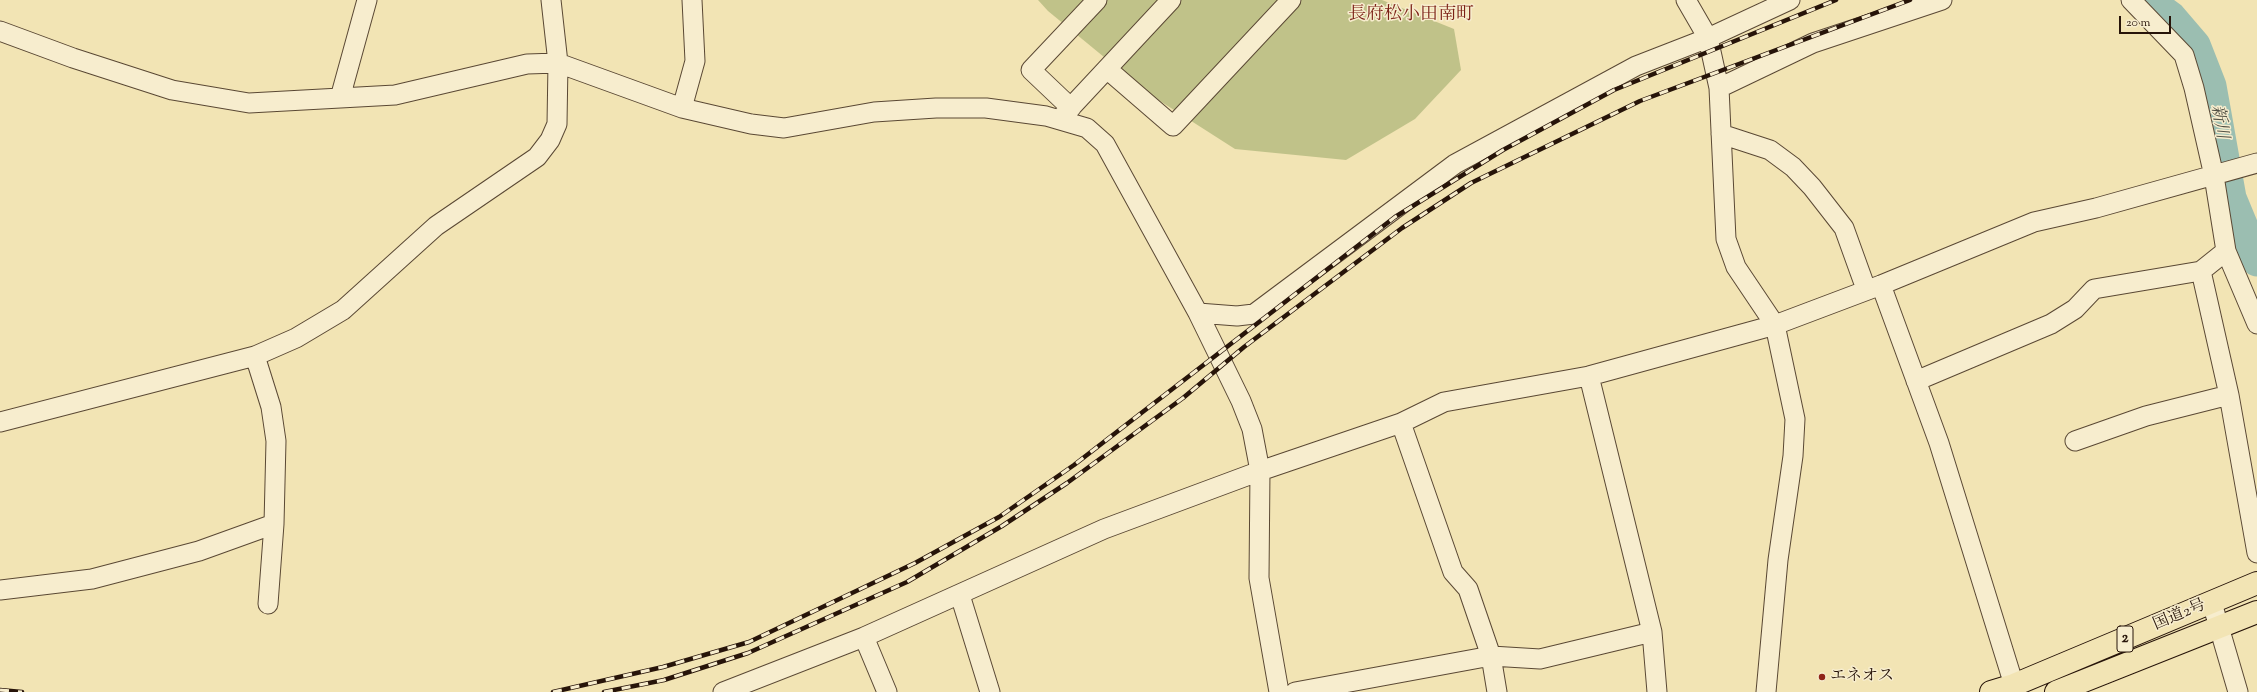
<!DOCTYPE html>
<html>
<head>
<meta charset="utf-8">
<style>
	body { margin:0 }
	#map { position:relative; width:2257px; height:692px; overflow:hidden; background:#f2e4b4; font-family:"Sorts Mill Goudy",serif }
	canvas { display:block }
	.scale { position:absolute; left:2119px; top:16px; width:52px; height:18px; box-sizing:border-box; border:2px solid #271409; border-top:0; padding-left:5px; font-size:12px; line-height:14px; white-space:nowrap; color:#271409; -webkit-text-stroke:3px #f7edce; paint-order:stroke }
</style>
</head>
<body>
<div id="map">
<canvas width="2257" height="692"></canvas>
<div class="scale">20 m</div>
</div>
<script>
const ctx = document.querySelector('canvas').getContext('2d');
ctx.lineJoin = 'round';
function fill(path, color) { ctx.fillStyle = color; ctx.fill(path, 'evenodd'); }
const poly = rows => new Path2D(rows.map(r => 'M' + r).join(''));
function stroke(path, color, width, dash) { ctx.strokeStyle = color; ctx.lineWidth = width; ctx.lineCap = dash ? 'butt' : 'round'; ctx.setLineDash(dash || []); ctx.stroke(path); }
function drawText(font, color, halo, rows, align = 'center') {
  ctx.font = font + ' "Sorts Mill Goudy","Noto Serif JP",serif'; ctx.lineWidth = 3; ctx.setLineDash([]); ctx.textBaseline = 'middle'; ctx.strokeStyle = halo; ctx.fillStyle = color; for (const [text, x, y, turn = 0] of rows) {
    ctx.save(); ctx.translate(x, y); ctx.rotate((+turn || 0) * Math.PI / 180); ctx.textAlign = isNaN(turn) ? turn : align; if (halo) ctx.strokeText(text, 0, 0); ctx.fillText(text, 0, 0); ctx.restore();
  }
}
fill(poly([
	[1038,0,1382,0,1454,29,1461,70,1415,119,1346,160,1235,149,1149,94,1048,11]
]), '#c0c289');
stroke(poly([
	[2148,0,2171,17,2195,45,2211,86,2231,198,2257,261]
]), '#9bbeb1', 31);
const minor = poly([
	[1686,0,1708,38,1719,88,1726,239,1736,267,1775,325,1795,419,1793,456,1778,560,1766,692],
	[2131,0,2184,55,2194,88,2214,176,2226,251,2257,324],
	[0,31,73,58,172,90,249,103,395,95,527,64,558,63,682,108,751,124,784,128,874,112,936,108,986,108,1046,116,1087,128,1105,144,1198,313,1241,401,1252,429,1260,471,1259,578,1279,692],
	[1107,69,1173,126,1291,0],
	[1719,88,1813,43,1942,0],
	[340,98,367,0],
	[682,108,695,61,692,0],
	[1071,108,1031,70,1097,0],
	[1060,119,1171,0],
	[1721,134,1770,150,1793,167,1812,187,1844,228,1866,289],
	[2201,271,2229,395,2257,553],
	[1881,285,1939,443,2014,685],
	[1198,313,1237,316,1254,314,1455,164,1636,66,1708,38,1790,0],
	[255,356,271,407,276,441,274,524,268,604],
	[1589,376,1652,632,1657,692],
	[1916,381,2051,324,2075,309,2094,289,2201,271,2226,251],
	[0,422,255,356,296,338,343,310,436,226,537,157,550,140,557,124,558,63,551,0],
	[1401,423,1453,572,1468,589,1491,656,1497,692],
	[2075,441,2146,416,2229,395],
	[0,590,92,579,199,551,274,524],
	[960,595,990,692],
	[2212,603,2238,692],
	[864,637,887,692],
	[723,692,864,637,1104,529,1260,471,1401,423,1444,402,1589,376,1775,325,1881,285,2034,222,2096,208,2257,163],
	[1295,692,1491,656,1540,659,1652,632]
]);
const highway = poly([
	[1991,692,2014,685,2257,583],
	[2056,692,2257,612]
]);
stroke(minor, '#5a4834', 21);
stroke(highway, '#271409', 24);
stroke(minor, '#f7edce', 19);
stroke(highway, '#f2e4b4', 22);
const rail = poly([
	[0,690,22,692],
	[553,692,663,667,749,642,915,563,999,517,1074,465,1395,217,1503,150,1614,90,1836,0],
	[604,692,664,680,748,653,907,582,1002,526,1067,483,1183,398,1244,347,1402,228,1471,183,1640,101,1910,0]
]);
stroke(rail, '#271409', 4.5);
stroke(rail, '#f7edce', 3, [9]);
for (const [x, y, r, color] of [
	[1822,677,4,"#8f2418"]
]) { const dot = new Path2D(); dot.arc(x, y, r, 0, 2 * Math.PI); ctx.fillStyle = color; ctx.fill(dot); stroke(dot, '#f7edce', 1.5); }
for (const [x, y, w] of [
	[2125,639,16]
]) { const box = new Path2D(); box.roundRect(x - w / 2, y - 13, w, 26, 3); ctx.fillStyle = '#f7edce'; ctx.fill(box); stroke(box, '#271409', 1); }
drawText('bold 15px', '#271409', null, [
	["2",2125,639]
]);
drawText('16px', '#271409', '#f7edce', [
	["国道2号",2180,616,-23]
]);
drawText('16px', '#271409', '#f7edce', [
	["エネオス",1830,677]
], 'left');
drawText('italic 17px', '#505044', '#f7edce', [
	["新川",2218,122,80]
]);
drawText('18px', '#7a1f14', '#f7edce', [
	["長府松小田南町",1411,16]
]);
</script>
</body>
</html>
